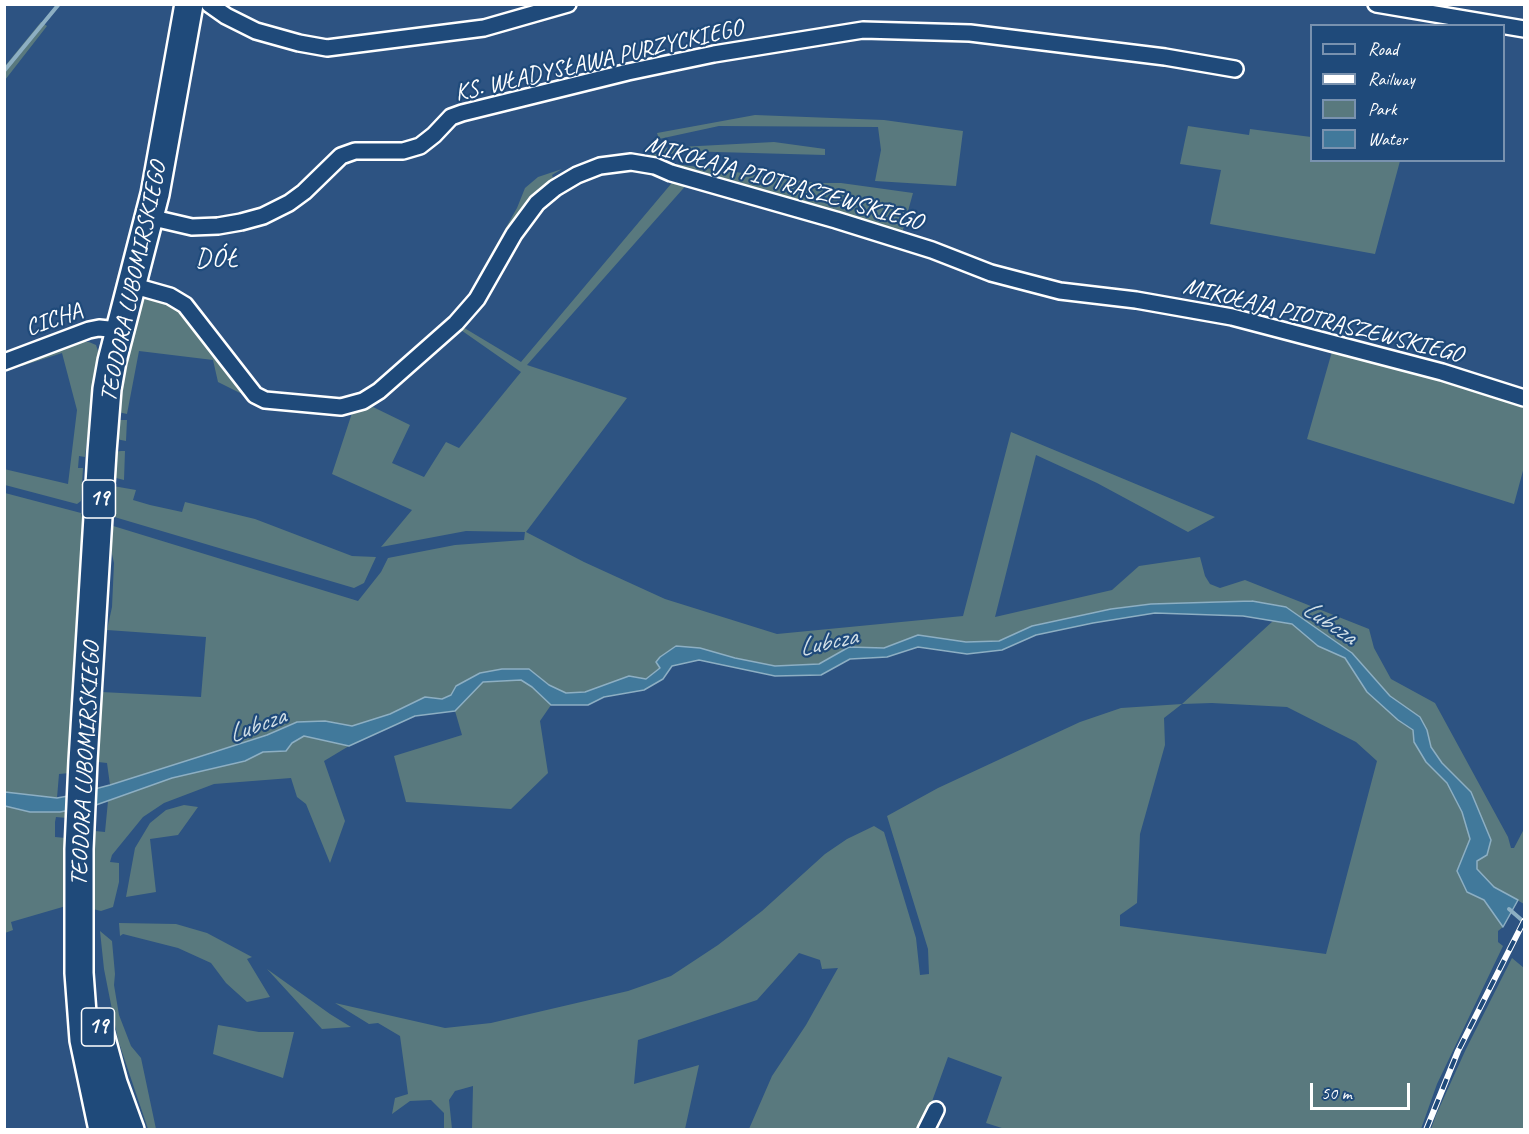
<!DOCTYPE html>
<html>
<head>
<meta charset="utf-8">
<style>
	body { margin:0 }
	#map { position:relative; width:1529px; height:1134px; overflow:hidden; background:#2d5382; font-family:Caveat,sans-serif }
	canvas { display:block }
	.frame { position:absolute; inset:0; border:6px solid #fff; pointer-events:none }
	.legend { position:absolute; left:1310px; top:24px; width:195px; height:138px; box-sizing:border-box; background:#1f4a7a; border:2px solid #7992af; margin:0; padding:8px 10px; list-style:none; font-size:18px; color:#fff }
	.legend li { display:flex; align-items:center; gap:12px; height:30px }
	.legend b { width:30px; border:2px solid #7992af }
	.scale { position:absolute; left:1310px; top:1083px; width:100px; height:27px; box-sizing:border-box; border:3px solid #fff; border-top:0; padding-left:8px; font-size:18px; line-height:21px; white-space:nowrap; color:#fff; -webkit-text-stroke:4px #1f4a7a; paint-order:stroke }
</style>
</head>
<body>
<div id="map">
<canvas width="1529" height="1134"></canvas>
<div class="frame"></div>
<ul class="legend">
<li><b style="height:8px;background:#1f4a7a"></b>Road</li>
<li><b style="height:8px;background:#fff"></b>Railway</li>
<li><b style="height:16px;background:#59797e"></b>Park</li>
<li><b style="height:16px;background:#41799b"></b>Water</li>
</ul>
<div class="scale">50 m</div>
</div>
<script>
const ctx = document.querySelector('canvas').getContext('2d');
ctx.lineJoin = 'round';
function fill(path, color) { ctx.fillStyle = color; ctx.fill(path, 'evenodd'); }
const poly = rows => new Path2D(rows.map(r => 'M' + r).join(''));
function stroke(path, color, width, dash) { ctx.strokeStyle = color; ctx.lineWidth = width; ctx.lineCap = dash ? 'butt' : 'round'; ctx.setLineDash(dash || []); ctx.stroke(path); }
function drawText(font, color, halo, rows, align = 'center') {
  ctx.font = font + ' Caveat,sans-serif'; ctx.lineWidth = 4.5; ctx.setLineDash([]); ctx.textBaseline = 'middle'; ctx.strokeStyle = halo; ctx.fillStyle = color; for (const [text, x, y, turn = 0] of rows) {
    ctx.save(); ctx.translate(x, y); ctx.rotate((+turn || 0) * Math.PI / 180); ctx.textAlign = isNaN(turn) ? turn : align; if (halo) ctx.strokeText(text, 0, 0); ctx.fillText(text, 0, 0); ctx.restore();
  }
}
fill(poly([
	[41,22,47,26,5,80,5,66],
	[755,115,884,120,963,131,956,186,875,181,881,150,878,127,719,126,659,139,657,133],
	[1188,126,1249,135,1250,129,1311,137,1312,160,1400,161,1375,254,1210,224,1221,170,1180,164],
	[774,142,825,149,825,155,680,151,660,158,649,155,661,148],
	[676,164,816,183,841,183,913,193,902,233,667,167],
	[562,169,552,175,555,183,486,278,478,277,517,208,525,188,538,177],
	[676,178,689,182,527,365,627,398,526,532,584,562,665,599,777,634,963,616,1011,432,1215,517,1188,532,1097,483,1036,455,995,617,1112,590,1139,566,1200,557,1205,576,1210,584,1220,588,1245,580,1369,629,1374,648,1391,679,1435,703,1508,837,1511,848,1514,848,1524,829,1524,904,1494,887,1477,869,1477,861,1491,840,1471,792,1442,763,1431,747,1427,730,1420,717,1390,696,1352,653,1286,607,1252,601,1151,604,1111,609,1032,626,999,641,966,642,918,635,884,648,849,647,819,664,775,666,735,658,700,648,660,668,646,679,629,676,585,692,566,694,549,685,529,669,502,669,480,673,456,686,451,695,441,699,425,697,390,714,352,726,325,721,297,722,267,735,110,785,107,763,98,762,101,692,201,697,206,637,107,630,112,607,114,563,109,541,110,525,358,601,381,572,388,558,455,545,524,540,525,532,466,531,381,547,412,510,332,474,352,413,373,407,410,425,392,463,424,477,446,442,459,448,521,372,458,328,461,326,521,362],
	[145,295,182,309,243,389,240,393,218,382,213,360,139,351,127,414,118,412,133,335],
	[81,339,83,342,89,342,96,345,99,354,92,397,85,457,79,456,78,468,83,468,81,501,77,504,5,485,4,469,68,484,77,410,62,353,22,366,20,362],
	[1333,348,1524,402,1524,467,1514,504,1307,439],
	[120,420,127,420,126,441,116,439,117,421],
	[121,451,125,451,124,480,112,477,115,452],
	[113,486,136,490,133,500,150,505,182,512,185,502,255,519,352,556,376,557,364,583,354,588,111,516],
	[5,493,81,513,86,531,70,773,59,774,57,798,5,792],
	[1273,621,1292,624,1318,646,1345,658,1367,692,1398,720,1413,730,1414,742,1426,762,1447,783,1462,812,1470,839,1457,871,1467,892,1484,900,1503,927,1498,931,1498,942,1503,946,1437,1084,1421,1129,1005,1129,986,1123,1002,1077,948,1057,922,1129,749,1129,772,1076,806,1025,838,968,822,969,820,960,799,953,757,1000,638,1040,634,1084,699,1065,685,1129,472,1129,473,1086,455,1091,449,1100,452,1129,444,1129,444,1113,431,1100,410,1101,392,1114,395,1098,408,1094,400,1036,378,1023,369,1024,335,1003,445,1028,491,1023,628,991,671,976,718,945,762,911,825,854,847,839,874,826,884,832,916,938,920,975,929,974,928,949,887,816,938,788,1080,722,1121,708,1182,704],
	[1212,703,1287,707,1356,742,1377,761,1326,954,1120,926,1120,915,1137,903,1140,834,1165,745,1164,718,1182,704],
	[521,680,532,687,551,705,540,721,548,773,511,809,406,802,394,756,462,735,455,711,482,682],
	[304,736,349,746,324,761,345,821,330,863,306,804,297,797,291,778,214,784,164,803,143,817,112,855,110,862,119,863,119,882,113,907,101,911,93,909,91,890,95,831,105,832,108,801,172,778,245,761,263,752,286,751,292,743],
	[184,805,198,807,178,835,150,839,156,892,126,897,135,848,150,823,166,810],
	[5,806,30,812,67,811,67,818,56,817,55,822,55,837,66,838,66,906,11,922,13,930,5,933],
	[119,923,176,924,207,933,252,957,247,959,270,997,247,1002,226,983,211,963,178,948,123,934,120,936],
	[100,931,112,941,115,974,114,985,119,1015,131,1046,141,1058,156,1129,148,1129,118,1040,104,969],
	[1512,958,1524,968,1524,1129,1431,1129,1436,1115,1466,1049],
	[267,969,330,1014,351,1027,322,1029],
	[218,1025,259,1032,294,1032,283,1078,213,1054]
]), '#59797e');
const water = poly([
	[1252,601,1286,607,1352,653,1390,696,1420,717,1427,730,1431,747,1442,763,1471,792,1491,840,1487,855,1477,861,1477,869,1494,887,1518,900,1503,927,1484,900,1467,892,1457,871,1470,839,1462,812,1447,783,1426,762,1414,742,1413,730,1398,720,1367,692,1345,658,1318,646,1292,624,1243,616,1155,613,1093,623,1036,635,1002,650,967,654,918,647,887,657,850,659,821,675,775,676,699,660,672,666,663,679,644,690,604,697,588,705,551,705,532,687,521,680,483,682,455,711,415,716,349,746,304,736,292,743,286,751,263,752,245,761,172,778,96,805,60,812,30,812,5,806,5,792,57,798,68,796,110,785,211,753,267,735,297,722,325,721,352,726,390,714,425,697,442,699,451,695,456,686,480,673,502,669,529,669,549,685,566,693,585,692,629,676,646,679,660,668,656,662,660,657,676,646,700,648,735,658,775,666,819,664,849,647,884,648,918,635,966,642,999,641,1032,626,1111,609,1151,604,1252,601]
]);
fill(water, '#41799b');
stroke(water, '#8dafc3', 1.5);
stroke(poly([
	[4,71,59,4],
	[1509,909,1524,922]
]), '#8dafc3', 4);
const street = poly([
	[209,4,226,16,256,31,299,43,327,48,484,28,568,4],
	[1376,4,1524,29],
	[149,217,192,227,218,226,241,222,263,216,289,203,304,192,341,156,355,151,403,151,420,146,434,135,451,117,462,113,628,72,714,54,863,30,970,33,1165,57,1235,69],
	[131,285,170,296,185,305,255,395,265,400,341,407,363,401,379,391,456,323,477,299,514,234,537,203,555,188,577,175,600,166,631,162,655,166,671,173,836,220,932,250,991,273,1060,291,1136,300,1232,317,1442,372,1524,398],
	[4,362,89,330,99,328,119,330],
	[926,1130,936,1110]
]);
const highway = poly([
	[100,1035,113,1083,130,1130],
	[103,1130,84,1040,79,973,79,849,83,761,102,452,107,389,112,361,155,194,189,4]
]);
stroke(street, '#fff', 20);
stroke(highway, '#fff', 32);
stroke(street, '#1f4a7a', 15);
stroke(highway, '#1f4a7a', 27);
const rail = poly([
	[1426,1130,1458,1051,1524,921]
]);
stroke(rail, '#fff', 6);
stroke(rail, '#1f4a7a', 4, [11]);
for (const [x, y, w] of [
	[99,499,33],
	[98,1027,33]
]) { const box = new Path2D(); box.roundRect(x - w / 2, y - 19, w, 38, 4.5); ctx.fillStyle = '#1f4a7a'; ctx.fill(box); stroke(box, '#fff', 1.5); }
drawText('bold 22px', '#fff', null, [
	["19",99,499],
	["19",98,1027]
]);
drawText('24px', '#fff', '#1f4a7a', [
	["KS. WŁADYSŁAWA PURZYCKIEGO",599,61,-13],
	["MIKOŁAJA PIOTRASZEWSKIEGO",784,184,16],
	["TEODORA LUBOMIRSKIEGO",134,282,-78],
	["CICHA",54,320,-19],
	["MIKOŁAJA PIOTRASZEWSKIEGO",1323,321,14],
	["TEODORA LUBOMIRSKIEGO",86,764,-87]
]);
ctx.letterSpacing = '1.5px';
drawText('26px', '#fff', '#1f4a7a', [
	["DÓŁ",217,259]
]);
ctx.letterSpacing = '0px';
drawText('italic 26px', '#d0dee6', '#1f4a7a', [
	["Lubcza",1329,623,34],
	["Lubcza",828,643,-12],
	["Lubcza",257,726,-20]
]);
</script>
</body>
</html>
